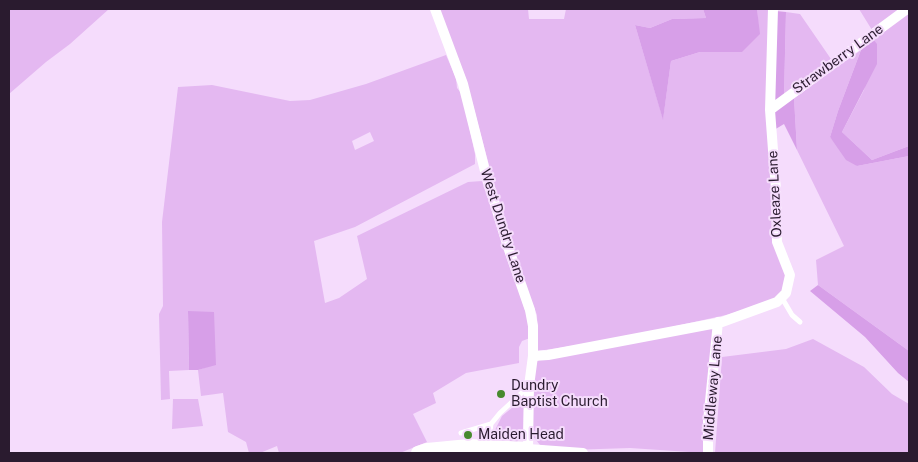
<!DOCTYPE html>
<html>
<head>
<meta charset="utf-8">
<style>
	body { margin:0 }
	#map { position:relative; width:918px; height:462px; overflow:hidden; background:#f5dcfc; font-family:"Public Sans",sans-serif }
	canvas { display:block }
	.frame { position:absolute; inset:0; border:10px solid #2a1b2f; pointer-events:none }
</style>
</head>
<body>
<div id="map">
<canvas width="918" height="462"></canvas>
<div class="frame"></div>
</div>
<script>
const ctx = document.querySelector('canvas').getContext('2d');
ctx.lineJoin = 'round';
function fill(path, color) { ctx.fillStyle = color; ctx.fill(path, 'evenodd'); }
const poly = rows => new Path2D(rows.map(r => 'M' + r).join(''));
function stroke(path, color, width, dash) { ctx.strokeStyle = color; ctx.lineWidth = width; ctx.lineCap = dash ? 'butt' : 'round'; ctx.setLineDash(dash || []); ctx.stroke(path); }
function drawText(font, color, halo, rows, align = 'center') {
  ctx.font = font + ' "Public Sans",sans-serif'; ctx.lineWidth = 4; ctx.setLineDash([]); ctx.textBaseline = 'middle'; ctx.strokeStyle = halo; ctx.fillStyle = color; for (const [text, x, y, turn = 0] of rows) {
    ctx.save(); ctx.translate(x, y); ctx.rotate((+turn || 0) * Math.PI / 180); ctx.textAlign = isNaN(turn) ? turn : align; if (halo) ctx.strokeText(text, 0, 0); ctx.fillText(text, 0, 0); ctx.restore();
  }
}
fill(poly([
	[9,9,109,9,70,44,46,62,9,94],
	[439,9,528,9,529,19,564,19,566,9,703,9,706,18,672,19,650,28,635,25,663,119,671,61,700,52,742,51,759,34,757,9,769,9,766,109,787,284,776,300,726,315,612,340,538,351,537,315,521,274,502,214,466,79],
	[859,9,901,9,872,30],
	[786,12,800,14,831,59,784,95],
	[909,12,909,146,872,160,842,132,864,90,873,39],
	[861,50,838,111,830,137,857,166,909,156,909,351,818,285,816,260,844,246,797,150,794,98],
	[446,55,456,78,457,88,462,94,475,154,475,164,355,227,314,241,325,303,339,298,367,279,357,236,468,182,482,181,527,316,530,338,522,341,519,347,519,363,466,373,433,393,436,403,413,414,427,442,400,453,279,453,277,446,260,453,249,453,246,442,228,432,223,393,201,396,198,370,216,364,188,312,189,370,169,371,170,399,161,400,159,314,163,306,162,222,178,87,212,85,290,101,310,100,366,84],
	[370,132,374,141,355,150,352,141],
	[714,327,704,453,630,448,569,450,540,445,533,436,530,418,535,363,540,359],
	[813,339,864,367,892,394,909,404,909,453,715,453,722,357,786,349],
	[524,398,523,432,520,440,515,443,498,440,495,438,494,432,502,416],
	[173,399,198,399,203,426,172,429]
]), '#e4b8f1');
fill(poly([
	[703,9,757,9,760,34,742,52,700,52,671,61,663,120,635,25,650,28,672,19,706,18],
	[776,11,786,12,784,95,773,104],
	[873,39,877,44,877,64,842,132,872,160,909,146,909,156,857,166,846,160,830,137,838,111,861,50],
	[794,98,797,150,784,124,774,130,773,112],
	[818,285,909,351,909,382,898,373,865,337,810,291],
	[188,311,214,312,216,365,198,370,189,370]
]), '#d79fe8');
stroke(poly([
	[782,298,792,315,800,322],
	[461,433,491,424],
	[488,446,491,424,500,413,527,388]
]), '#fff', 5);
stroke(poly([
	[435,9,463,84,485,171,508,247,530,310,533,326,533,356,529,386,528,449,583,453],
	[770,110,907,9],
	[533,356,548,355,722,322,777,302,786,293,790,275,777,242,776,190,770,110,773,9],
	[708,453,708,421,718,322]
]), '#fff', 10);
stroke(poly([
	[418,453,427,450,469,446,528,449]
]), '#fff', 14);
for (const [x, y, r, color] of [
	[501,394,5,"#478a2e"],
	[468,435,5,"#478a2e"]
]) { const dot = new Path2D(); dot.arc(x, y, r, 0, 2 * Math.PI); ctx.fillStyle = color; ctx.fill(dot); stroke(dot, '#f5dcfc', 2); }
drawText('14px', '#2a1b2f', '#f5dcfc', [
	["Strawberry Lane",838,59,-36],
	["Oxleaze Lane",775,194,-93],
	["West Dundry Lane",503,226,72],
	["Middleway Lane",713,388,-85]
]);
drawText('14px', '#2a1b2f', '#f5dcfc', [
	["Dundry",511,386],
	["Baptist Church",511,402],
	["Maiden Head",478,435]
], 'left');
</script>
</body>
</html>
